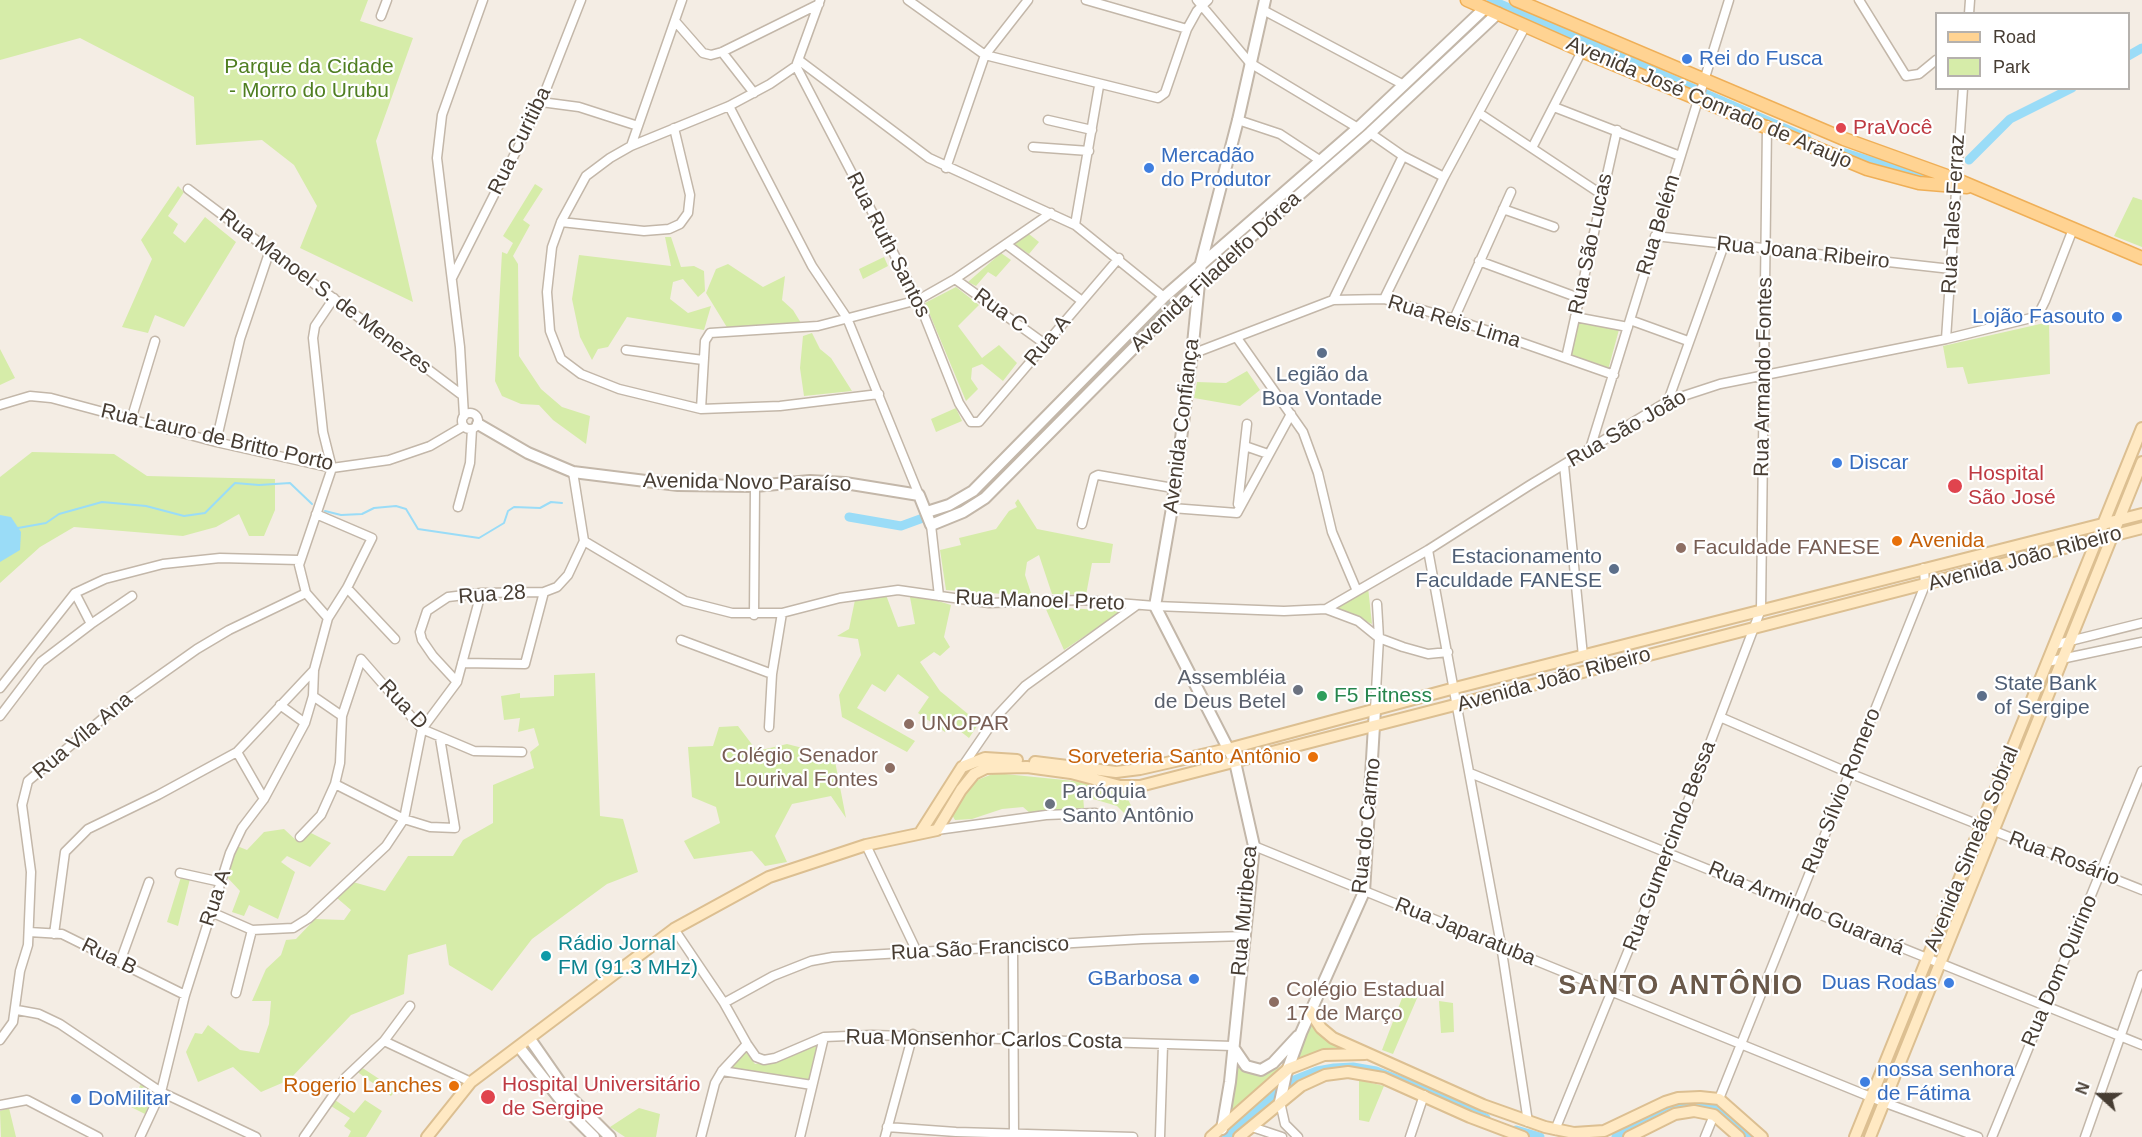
<!DOCTYPE html>
<html>
<head>
<meta charset="utf-8">
<style>
	body { margin:0 }
	#map { position:relative; width:2142px; height:1137px; overflow:hidden; background:#f4ede4; font-family:Arial,sans-serif }
	canvas { display:block }
	.legend { position:absolute; left:1935px; top:12px; width:195px; height:78px; box-sizing:border-box; background:#fff; border:2px solid #b5b1ad; margin:0; padding:8px 10px; list-style:none; font-size:18px; color:#473d33 }
	.legend li { display:flex; align-items:center; gap:12px; height:30px }
	.legend b { width:30px; border:2px solid #b5b1ad }
	.north { position:absolute; left:2070px; top:1065px; width:60px; height:60px; -webkit-text-stroke:4px #fff; paint-order:stroke; rotate:291deg; font-size:16px; font-weight:700; line-height:24px; text-align:center; color:#473d33 }
	.north::after { content:''; display:block; margin:auto; width:21px; height:27px; background:#473d33; clip-path:polygon(50% 0,100% 100%,50% 72%,0 100%) }
</style>
</head>
<body>
<div id="map">
<canvas width="2142" height="1137"></canvas>
<ul class="legend">
<li><b style="height:8px;background:#ffd392"></b>Road</li>
<li><b style="height:16px;background:#d6eca9"></b>Park</li>
</ul>
<div class="north">N</div>
</div>
<script>
const ctx = document.querySelector('canvas').getContext('2d');
ctx.lineJoin = 'round';
function fill(path, color) { ctx.fillStyle = color; ctx.fill(path, 'evenodd'); }
const poly = rows => new Path2D(rows.map(r => 'M' + r).join(''));
function stroke(path, color, width, dash) { ctx.strokeStyle = color; ctx.lineWidth = width; ctx.lineCap = dash ? 'butt' : 'round'; ctx.setLineDash(dash || []); ctx.stroke(path); }
function drawText(font, color, halo, rows, align = 'center') {
  ctx.font = font + ' Arial,sans-serif'; ctx.lineWidth = 4.5; ctx.setLineDash([]); ctx.textBaseline = 'middle'; ctx.strokeStyle = halo; ctx.fillStyle = color; for (const [text, x, y, turn = 0] of rows) {
    ctx.save(); ctx.translate(x, y); ctx.rotate((+turn || 0) * Math.PI / 180); ctx.textAlign = isNaN(turn) ? turn : align; if (halo) ctx.strokeText(text, 0, 0); ctx.fillText(text, 0, 0); ctx.restore();
  }
}
fill(poly([
	[0,0,368,0,360,21,413,38,376,141,413,302,300,248,317,206,294,165,262,140,196,145,194,97,80,38,0,60],
	[535,184,543,189,523,220,530,225,513,256,518,264,519,356,541,389,562,407,590,416,586,444,553,420,539,405,521,404,502,396,495,381,502,252,507,254,513,243,503,236],
	[178,186,184,192,168,216,178,224,173,233,185,243,205,217,236,242,184,327,155,315,148,333,122,327,152,259,141,240],
	[2133,197,2142,200,2142,247,2114,236],
	[1029,234,1039,242,1029,254,1014,244],
	[665,237,671,237,681,267,694,266,704,271,705,291,698,297,683,279,673,282,670,299,688,313,711,306,704,330,627,317,608,347,598,349,592,360,580,337,572,299,579,255,671,266],
	[1001,253,1011,260,996,277,988,272,976,286,968,282],
	[884,257,888,266,863,279,859,269],
	[728,264,763,287,785,276,782,300,793,310,801,323,728,329,706,293,716,269],
	[956,287,979,305,958,326,982,358,999,345,1017,363,1003,381,982,364,972,368,971,379,978,389,966,401,925,303],
	[1578,315,1620,326,1608,370,1566,358],
	[2049,322,2050,374,1968,384,1963,367,1947,368,1943,346],
	[812,333,820,349,831,358,852,391,804,396,800,368,803,336],
	[0,349,15,378,0,385],
	[1247,371,1260,390,1240,406,1194,398,1197,382,1226,383],
	[956,408,962,421,936,432,931,419],
	[32,452,114,454,147,476,275,479,275,510,264,536,249,536,239,514,216,527,183,536,74,527,40,547,0,583,0,477],
	[1018,499,1037,529,1113,544,1110,563,1092,563,1086,595,1052,594,1039,555,1027,562,1025,575,1032,596,946,590,940,550,961,545,959,538,996,529,1009,511,1017,507,1015,503],
	[1368,587,1372,624,1335,607],
	[909,592,951,605,944,637,950,647,940,656,934,652,920,662,940,691,979,723,969,738,951,724,945,732,918,713,929,697,898,674,885,692,872,684,857,708,915,741,907,752,842,717,839,695,861,655,858,639,837,636,849,629,855,600,886,595,898,627,915,624],
	[1045,607,1122,611,1064,650],
	[595,673,600,816,623,819,638,872,607,884,532,939,492,991,449,965,446,944,408,955,404,994,351,1015,289,1080,261,1092,233,1067,198,1082,186,1052,195,1033,202,1034,208,1025,240,1050,259,1053,269,1024,271,1001,252,1001,266,969,281,955,286,940,296,939,315,919,344,920,351,910,337,898,353,882,385,891,408,856,453,856,463,840,493,823,493,785,534,768,530,752,539,745,534,728,518,732,520,718,504,720,501,696,520,693,520,698,554,696,554,675],
	[738,726,757,751,787,744,834,756,846,818,831,796,792,804,775,836,787,862,765,866,752,851,694,859,684,841,720,823,716,807,692,797,688,747,713,746,719,727],
	[995,773,1094,783,1125,793,1135,814,1125,814,1117,806,1083,796,1084,808,1068,812,1030,813,1023,807,1002,809,972,819,955,820,952,815,964,792,975,781],
	[284,829,298,842,311,833,331,843,310,867,287,856,281,862,295,872,278,919,249,905,244,916,232,912,240,891,226,876,237,846,247,850,264,832],
	[181,877,190,879,178,926,167,922],
	[1404,993,1418,996,1393,1054,1382,1050],
	[1439,1001,1453,1003,1454,1032,1441,1033],
	[1312,1020,1321,1036,1344,1048,1294,1063],
	[822,1042,808,1085,724,1072,745,1051,755,1064,782,1059],
	[1280,1061,1282,1062,1274,1075,1225,1118,1233,1100,1239,1062,1245,1068],
	[361,1067,396,1090,391,1096,356,1071],
	[1359,1080,1384,1086,1369,1122,1359,1120],
	[141,1084,154,1093,145,1114,129,1106],
	[335,1100,354,1113,365,1100,382,1111,366,1137,348,1137,351,1131,344,1126,350,1118,331,1106],
	[9,1108,16,1137,1,1137,0,1111],
	[639,1108,660,1114,656,1137,625,1137,610,1127]
]), '#d6eca9');
fill(poly([
	[0,515,11,517,21,532,20,550,0,562]
]), '#9adcf7');
stroke(poly([
	[325,511,341,515,362,514,374,508,396,506,406,509,418,529,479,538,504,523,508,511,514,507,540,508,551,502,562,503],
	[18,528,46,523,59,514,102,502,146,506,184,516,205,513,235,483,259,485,290,483,312,504]
]), '#9adcf7', 2);
stroke(poly([
	[1491,0,1807,138],
	[2128,56,2142,48],
	[1842,152,1926,178],
	[1969,160,2010,119,2072,88],
	[1235,242,1317,170],
	[849,517,901,526,975,499,1180,289],
	[1516,1130,1540,1137],
	[1225,1137,1292,1081,1317,1071,1334,1068,1353,1067,1376,1071,1423,1089,1486,1118],
	[1616,1137,1671,1109,1696,1101,1718,1106,1752,1137]
]), '#9adcf7', 9);
const minor = poly([
	[820,0,796,66,770,84,729,106,631,146,610,158,586,176,561,222,552,247,547,292,550,331,561,359,581,374,619,389,701,409,780,406,879,394],
	[908,0,985,55,1158,98,1165,93,1187,29,1197,11,1208,0],
	[1086,0,1187,29],
	[1197,0,1250,63,1358,128],
	[1859,0,1906,76,1919,74,1936,60],
	[1263,10,1404,85],
	[1969,14,1970,0],
	[381,16,387,0],
	[675,21,703,53,711,55,722,52,819,4],
	[722,52,754,93],
	[800,61,929,158,1075,225,1164,297],
	[796,66,918,300,959,403,971,422,979,422,1119,258],
	[541,102,579,107,638,126],
	[729,106,812,266,847,318,919,495],
	[1554,107,1680,156],
	[1479,113,1601,194],
	[1048,120,1092,130],
	[1238,120,1280,134,1321,161],
	[1370,133,1403,156,1444,177],
	[631,146,682,0],
	[1033,147,1089,151],
	[1532,148,1582,51],
	[946,168,985,55,1028,0],
	[188,189,462,395],
	[1503,209,1554,227],
	[561,222,644,231,669,229,680,224,688,213,690,195,674,128],
	[1075,225,1099,86],
	[1655,236,1951,269],
	[1006,244,1082,301],
	[1479,261,1579,298],
	[452,278,541,102,581,0],
	[955,279,1045,344],
	[1384,299,1444,177,1526,25],
	[1333,300,1403,156],
	[1575,317,1628,327],
	[1454,319,1511,192],
	[1630,320,1688,341],
	[1237,338,1303,432,1318,473,1332,532,1357,591],
	[1946,339,1963,88],
	[626,350,703,360],
	[1192,354,1333,300,1384,299,1454,319,1614,375],
	[1566,358,1617,130],
	[1668,401,1724,245],
	[0,405,30,396,51,398,216,442,332,468,389,460,430,446,464,426],
	[701,409,705,341,710,333,818,326,918,300,955,279,1051,213],
	'462 421a8 8 0 1 1 16 0a8 8 0 1 1-16 0Z',
	[464,416,460,347,437,158,442,115,483,0],
	[131,420,155,341],
	[216,442,240,339,270,250],
	[1245,446,1268,454],
	[1590,449,1729,0],
	[1564,465,1583,656],
	[332,468,323,432,313,338,315,326,334,298],
	[573,472,584,541,685,601,732,613,782,613,840,598,898,590,989,603,1081,600,1155,606,1284,611,1326,609,1428,550,1530,485,1668,401,1720,384,1946,339,2031,318,2039,313,2045,301,2073,229],
	[1238,504,1247,424],
	[458,507,470,463,472,429],
	[1172,508,1237,513,1291,414],
	[316,514,372,538,347,588,328,618],
	[1082,524,1094,477,1098,475,1173,488],
	[931,525,939,596],
	[1428,550,1501,945,1528,1122],
	[347,588,395,639],
	[1326,609,1358,621,1379,638,1403,647,1428,654,1448,652],
	[754,615,755,486],
	[91,624,132,596],
	[681,640,772,674],
	[2054,645,2142,623],
	[361,659,422,729,474,751,522,752],
	[2047,662,2142,642],
	[462,663,525,664,544,592],
	[457,682,433,656,422,640,420,632,427,611,448,597,481,593,544,592,557,587,568,575,584,541],
	[0,688,75,593,105,579,163,564,220,558,299,560],
	[313,696,342,716],
	[280,705,305,723],
	[1375,709,1379,638,1377,604],
	[0,716,41,662,91,624,75,593],
	[1720,717,1849,773,2142,890],
	[769,727,772,674,782,613],
	[237,752,264,799],
	[962,767,997,716,1025,686,1137,605],
	[1470,773,2142,1045],
	[335,784,404,819,430,827,455,828,440,738],
	[937,830,1046,815,1095,813],
	[300,837,321,815,335,784,340,763,342,716,361,659],
	[866,845,918,954],
	[1254,846,1883,1102,1978,1137],
	[180,873,221,882],
	[211,912,252,930,293,928,309,918,386,846,404,819,422,729,457,682,481,593],
	[674,929,724,1003,747,1044,756,1057,764,1060,775,1058,824,1037,872,1035,1233,1046],
	[29,932,62,934,185,995],
	[54,934,65,852,88,829,158,795,237,752,314,670,328,618,306,593,299,565,332,468],
	[1013,948,1014,1137],
	[120,962,149,882],
	[236,993,252,930],
	[724,1003,773,976,811,961,833,957,1142,939,1246,936],
	[17,1010,39,1014,60,1024,161,1092,256,1137],
	[0,1040,13,1022,20,971,28,945,31,872,22,805,28,781,125,700,197,649,229,630,306,593],
	[384,1041,471,1082],
	[722,1071,812,1085],
	[1719,1099,1925,585,1924,568],
	[1280,1102,1285,1124,1298,1137],
	[0,1105,27,1100,98,1137],
	[887,1127,956,1132,1133,1137],
	[1252,1127,1282,1137],
	[1555,1130,1669,851,1761,609,1767,125],
	[140,1137,161,1092,185,995,230,853,242,828,264,799,305,723,313,696,314,670],
	[304,1137,346,1077,384,1041,410,1006],
	[701,1137,715,1083,722,1071,747,1044],
	[800,1137,824,1037],
	[885,1137,913,1034],
	[1160,1137,1163,1045],
	[1410,1137,1424,1095],
	[1705,1137,1714,1115],
	[1992,1137,2142,771],
	[2085,1137,2142,975]
]);
const tertiary = poly([
	[478,424,528,453,573,472,678,485,755,486,810,481,845,483,919,495,931,525,963,512,985,498,1198,283,1370,133,1498,13],
	[927,512,949,505,973,491,1164,297,1358,128,1485,8],
	[530,1039,571,1098,610,1137],
	[519,1047,574,1117,594,1137],
	[1233,1047,1246,1066,1261,1070,1273,1063,1298,1036],
	[1280,1102,1286,1074,1301,1033,1364,892,1375,709],
	[1222,1129,1230,1082,1254,846,1235,762,1155,606,1172,508,1192,354,1201,263,1238,120,1265,0]
]);
const secondary = poly([
	[1035,762,1116,772,1140,769,1228,749,1455,688,2142,514],
	[920,833,962,767,985,758,1017,760],
	[1310,1011,1321,1028,1333,1038,1483,1105,1545,1127,1574,1133,1604,1131,1665,1102,1678,1098,1700,1097,1719,1099,1762,1137],
	[427,1137,471,1082,674,929,769,877,866,845,937,830,961,790,974,774,986,768,1027,767,1071,773,1120,786,1140,786,2142,528],
	[1211,1137,1288,1069,1324,1055,1365,1054],
	[1239,1137,1301,1086,1325,1075,1348,1072,1383,1078,1470,1117,1523,1137],
	[1629,1137,1675,1114,1694,1111,1714,1115,1739,1137],
	[1855,1137,2142,428],
	[1870,1137,2142,462]
]);
const primary = poly([
	[1467,0,1582,51,1867,169,1919,183,1967,187],
	[1516,0,1844,139,1955,179,2142,258]
]);
stroke(minor, '#c3b7a9', 11);
stroke(tertiary, '#c3b7a9', 14);
stroke(secondary, '#dcbf91', 14);
stroke(primary, '#efaf57', 15);
stroke(minor, '#fff', 8);
stroke(tertiary, '#fff', 10);
stroke(secondary, '#ffe9c3', 10);
stroke(primary, '#ffd392', 12);
for (const [x, y, r, color] of [
	[1687,59,6,"#3f7fe0"],
	[1841,128,6,"#e0444e"],
	[1149,168,6,"#3f7fe0"],
	[2117,317,6,"#3f7fe0"],
	[1322,353,6,"#5c6f8a"],
	[1837,463,6,"#3f7fe0"],
	[1955,486,8,"#e0444e"],
	[1897,541,6,"#e8710a"],
	[1681,548,6,"#8d6e63"],
	[1614,569,6,"#5c6f8a"],
	[1298,690,6,"#6b7280"],
	[1322,696,6,"#2e9e5b"],
	[1982,696,6,"#5c6f8a"],
	[909,724,6,"#8d6e63"],
	[1313,757,6,"#e8710a"],
	[890,768,6,"#8d6e63"],
	[1050,804,6,"#6b7280"],
	[546,956,6,"#0f9aa8"],
	[1194,979,6,"#3f7fe0"],
	[1949,983,6,"#3f7fe0"],
	[1274,1002,6,"#8d6e63"],
	[1865,1082,6,"#3f7fe0"],
	[454,1086,6,"#e8710a"],
	[488,1097,8,"#e0444e"],
	[76,1099,6,"#3f7fe0"]
]) { const dot = new Path2D(); dot.arc(x, y, r, 0, 2 * Math.PI); ctx.fillStyle = color; ctx.fill(dot); stroke(dot, '#fff', 2); }
drawText('21px', '#366cbe', '#fff', [
	["Rei do Fusca",1699,59],
	["Mercadão",1161,156],
	["do Produtor",1161,180],
	["Lojão Fasouto",2105,317,"right"],
	["Discar",1849,463],
	["GBarbosa",1182,979,"right"],
	["Duas Rodas",1937,983,"right"],
	["nossa senhora",1877,1070],
	["de Fátima",1877,1094],
	["DoMilitar",88,1099]
], 'left');
drawText('21px', '#4f7e21', '#fff', [
	["Parque da Cidade",309,67],
	["- Morro do Urubu",309,91]
]);
drawText('21px', '#473d33', '#fff', [
	["Avenida José Conrado de Araujo",1709,103,23],
	["Rua Curitiba",520,141,-64],
	["Rua Tales Ferraz",1954,214,-87],
	["Rua Belém",1659,225,-73],
	["Rua São Lucas",1591,244,-78],
	["Rua Ruth Santos",888,245,63],
	["Rua Joana Ribeiro",1803,253,6],
	["Avenida Filadelfo Dórea",1216,272,-43],
	["Rua Manoel S. de Menezes",325,292,37],
	["Rua C",1000,311,36],
	["Rua Reis Lima",1454,322,17],
	["Rua A",1048,341,-50],
	["Rua Armando Fontes",1764,377,-89],
	["Avenida Confiança",1182,426,-83],
	["Rua São João",1627,429,-30],
	["Rua Lauro de Britto Porto",217,438,13],
	["Avenida Novo Paraíso",747,483,1],
	["Avenida João Ribeiro",2025,559,-15],
	["Rua 28",492,595,-4],
	["Rua Manoel Preto",1040,601,2],
	["Avenida João Ribeiro",1554,680,-15],
	["Rua D",403,705,46],
	["Rua Vila Ana",83,736,-40],
	["Rua Sílvio Romero",1842,791,-68],
	["Rua do Carmo",1367,826,-84],
	["Rua Gumercindo Bessa",1670,846,-69],
	["Avenida Simeão Sobral",1972,849,-68],
	["Rua Rosário",2064,859,21],
	["Rua A",216,898,-72],
	["Rua Armindo Guaraná",1806,909,23],
	["Rua Muribeca",1245,911,-85],
	["Rua Japaratuba",1465,932,22],
	["Rua São Francisco",980,949,-3],
	["Rua B",109,957,26],
	["Rua Dom Quirino",2060,971,-67],
	["Rua Monsenhor Carlos Costa",984,1040,1]
]);
drawText('21px', '#be3a42', '#fff', [
	["PraVocê",1853,128],
	["Hospital",1968,474],
	["São José",1968,498],
	["Hospital Universitário",502,1085],
	["de Sergipe",502,1109]
], 'left');
drawText('21px', '#4e5e75', '#fff', [
	["Legião da",1322,375],
	["Boa Vontade",1322,399],
	["Estacionamento",1602,557,"right"],
	["Faculdade FANESE",1602,581,"right"],
	["State Bank",1994,684,"left"],
	["of Sergipe",1994,708,"left"]
]);
drawText('21px', '#c56008', '#fff', [
	["Avenida",1909,541,"left"],
	["Sorveteria Santo Antônio",1301,757],
	["Rogerio Lanches",442,1086]
], 'right');
drawText('21px', '#785e54', '#fff', [
	["Faculdade FANESE",1693,548],
	["UNOPAR",921,724],
	["Colégio Senador",878,756,"right"],
	["Lourival Fontes",878,780,"right"],
	["Colégio Estadual",1286,990],
	["17 de Março",1286,1014]
], 'left');
drawText('21px', '#5b616d', '#fff', [
	["Assembléia",1286,678],
	["de Deus Betel",1286,702],
	["Paróquia",1062,792,"left"],
	["Santo Antônio",1062,816,"left"]
], 'right');
drawText('21px', '#27864d', '#fff', [
	["F5 Fitness",1334,696]
], 'left');
drawText('21px', '#0d838f', '#fff', [
	["Rádio Jornal",558,944],
	["FM (91.3 MHz)",558,968]
], 'left');
ctx.letterSpacing = '1.5px';
drawText('bold 27px', '#6a594a', '#fff', [
	["SANTO ANTÔNIO",1681,987]
]);
ctx.letterSpacing = '0px';
</script>
</body>
</html>
